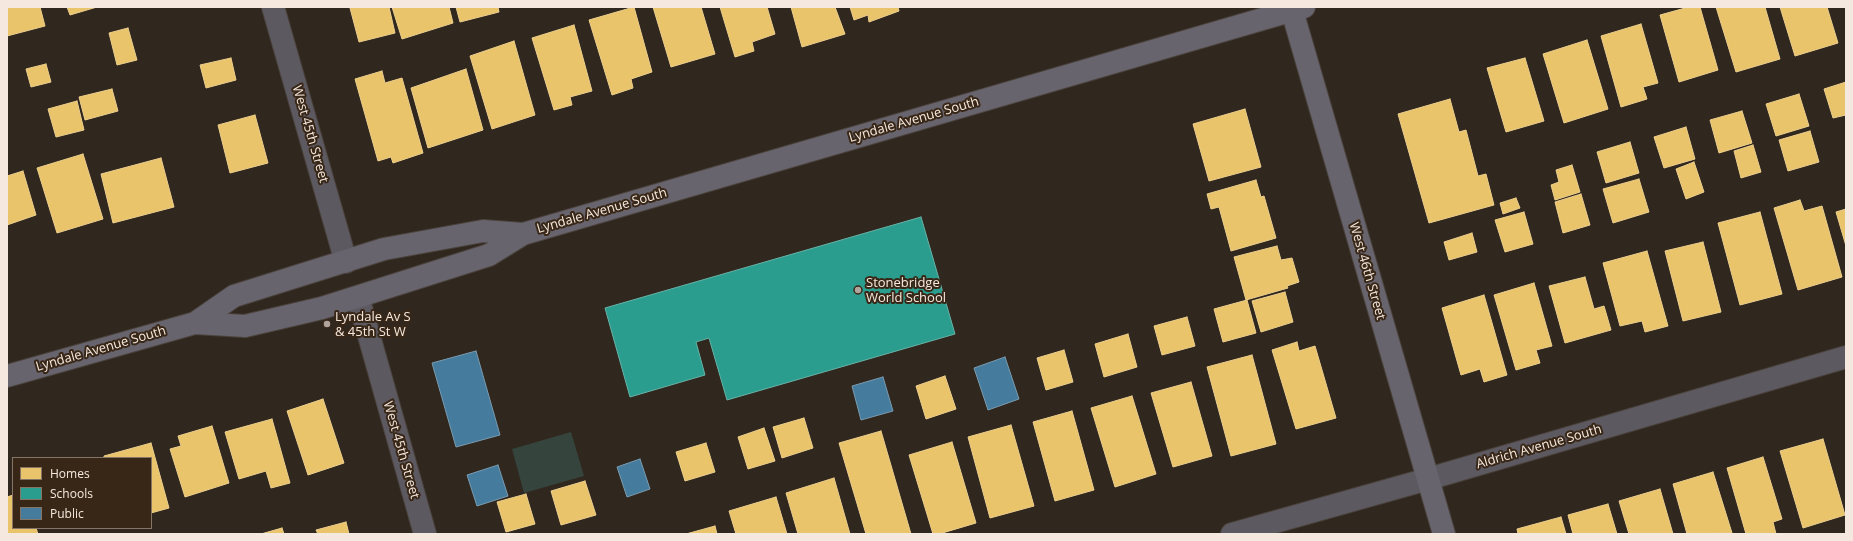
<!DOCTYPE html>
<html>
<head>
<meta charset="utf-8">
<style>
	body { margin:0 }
	#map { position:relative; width:1853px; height:541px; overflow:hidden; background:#30271f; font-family:"Open Sans",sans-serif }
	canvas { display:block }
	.frame { position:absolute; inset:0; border:8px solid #f5e9df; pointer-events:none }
	.legend { position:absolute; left:12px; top:457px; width:140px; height:72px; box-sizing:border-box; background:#382717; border:1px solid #847567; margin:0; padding:5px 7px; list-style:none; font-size:12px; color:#f5e9df }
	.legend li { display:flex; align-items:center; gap:8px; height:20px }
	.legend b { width:20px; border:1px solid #847567 }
</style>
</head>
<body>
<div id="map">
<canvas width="1853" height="541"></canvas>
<div class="frame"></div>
<ul class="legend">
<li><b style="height:11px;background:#e9c46a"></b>Homes</li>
<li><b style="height:11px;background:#2a9d8f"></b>Schools</li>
<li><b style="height:11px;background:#457b9d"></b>Public</li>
</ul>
</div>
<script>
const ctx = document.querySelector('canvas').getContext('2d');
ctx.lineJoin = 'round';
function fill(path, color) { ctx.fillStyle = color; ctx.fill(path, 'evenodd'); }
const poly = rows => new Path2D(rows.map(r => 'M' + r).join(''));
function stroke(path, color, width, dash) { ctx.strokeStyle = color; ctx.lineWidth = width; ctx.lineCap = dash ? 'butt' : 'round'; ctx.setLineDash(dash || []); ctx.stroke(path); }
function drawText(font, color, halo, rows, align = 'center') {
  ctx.font = font + ' "Open Sans",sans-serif'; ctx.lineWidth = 4; ctx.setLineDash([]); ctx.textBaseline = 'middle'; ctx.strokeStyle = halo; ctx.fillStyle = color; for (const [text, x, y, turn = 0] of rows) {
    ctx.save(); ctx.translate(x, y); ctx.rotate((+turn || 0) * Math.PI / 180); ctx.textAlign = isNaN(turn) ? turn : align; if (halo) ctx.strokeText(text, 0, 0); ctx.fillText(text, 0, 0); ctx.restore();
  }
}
fill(poly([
	[571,432,584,476,524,493,512,449]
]), '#35443c');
const homes = poly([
	[7,7,40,7,45,26,7,36,7,7],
	[67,7,97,7,70,15,67,7],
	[353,7,389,7,395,33,359,42,350,8,353,7],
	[392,7,449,7,453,23,402,39,392,7],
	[456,7,498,7,499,12,460,22,456,7],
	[634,7,652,72,631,79,633,88,612,95,589,20,634,7],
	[653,7,701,7,715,54,671,67,653,7],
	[720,7,767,7,775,34,752,42,754,51,735,57,720,7],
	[791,7,835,7,845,34,802,47,791,7],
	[850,7,898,7,899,11,869,22,868,15,854,20,850,7],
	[1689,7,1700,7,1718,70,1679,82,1660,15,1689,7],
	[1716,7,1765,7,1780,59,1736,72,1716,7],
	[1780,7,1827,7,1838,43,1795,56,1780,7],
	[1641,24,1658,83,1643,87,1647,99,1621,107,1601,36,1641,24],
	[574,25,592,91,570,97,572,105,554,110,532,38,574,25],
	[128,28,137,60,117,65,109,33,128,28],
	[1587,40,1608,109,1564,123,1543,54,1587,40],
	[514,41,535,115,492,129,470,56,514,41],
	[231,58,236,80,206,88,200,65,231,58],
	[1525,58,1544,121,1506,132,1487,68,1525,58],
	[46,64,51,82,31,87,26,69,46,64],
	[466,69,483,130,428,148,411,88,466,69],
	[382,71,385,83,402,78,423,153,393,163,391,157,378,161,355,79,382,71],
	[1846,82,1846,115,1833,118,1824,89,1846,82],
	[112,89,118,111,85,120,79,97,112,89],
	[1799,94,1809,126,1776,136,1766,104,1799,94],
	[1450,99,1459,132,1466,130,1478,176,1486,174,1494,205,1429,223,1398,114,1450,99],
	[77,101,84,130,56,137,48,109,77,101],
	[1245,109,1261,167,1209,181,1193,124,1245,109],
	[1742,111,1752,143,1719,153,1710,120,1742,111],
	[255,115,268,163,230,173,218,125,255,115],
	[1686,127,1695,159,1664,168,1654,137,1686,127],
	[1810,131,1819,162,1788,171,1779,140,1810,131],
	[1630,142,1639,173,1606,183,1597,152,1630,142],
	[1753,145,1761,172,1741,178,1734,151,1753,145],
	[83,154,103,219,57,233,37,168,83,154],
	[161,158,174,207,113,223,101,174,161,158],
	[1694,162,1704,192,1686,199,1676,169,1694,162],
	[1572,165,1580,192,1555,200,1551,185,1559,182,1556,170,1572,165],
	[23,171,36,215,7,225,7,176,23,171],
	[1639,179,1649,212,1613,223,1603,189,1639,179],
	[1256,180,1261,197,1264,196,1276,238,1231,251,1219,207,1211,209,1207,194,1256,180],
	[1581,194,1590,225,1563,233,1555,202,1581,194],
	[1516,198,1520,208,1503,214,1500,203,1516,198],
	[1800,200,1804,211,1822,206,1842,277,1798,290,1774,208,1800,200],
	[1846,209,1846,246,1836,212,1846,209],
	[1524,212,1533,244,1505,252,1495,220,1524,212],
	[1760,212,1782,294,1740,305,1718,223,1760,212],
	[1472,233,1477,252,1449,260,1444,242,1472,233],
	[1703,242,1721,312,1683,321,1665,251,1703,242],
	[1277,246,1281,260,1292,258,1299,282,1287,286,1288,288,1246,300,1234,257,1277,246],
	[1647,251,1668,326,1645,332,1642,321,1620,326,1603,263,1647,251],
	[1585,277,1594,309,1604,306,1611,330,1565,343,1549,286,1585,277],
	[1534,283,1552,346,1536,350,1540,363,1516,370,1494,295,1534,283],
	[1285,292,1293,322,1261,332,1252,301,1285,292],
	[1484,295,1507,375,1484,382,1480,369,1461,375,1442,308,1484,295],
	[1247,300,1256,333,1223,342,1214,309,1247,300],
	[1187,317,1195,346,1162,355,1154,326,1187,317],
	[1128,334,1137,367,1104,377,1095,344,1128,334],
	[1297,342,1299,351,1315,346,1336,418,1296,429,1272,350,1297,342],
	[1064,350,1073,382,1046,390,1037,358,1064,350],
	[1252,355,1276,444,1231,456,1207,367,1252,355],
	[945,376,956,409,926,419,916,386,945,376],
	[1191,382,1212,456,1173,467,1151,393,1191,382],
	[1132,396,1156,474,1115,487,1091,408,1132,396],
	[323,399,344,463,308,475,287,411,323,399],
	[1072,411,1094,490,1055,501,1033,422,1072,411],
	[804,418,813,448,782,458,773,427,804,418],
	[272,419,290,483,271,488,266,471,239,479,225,432,272,419],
	[1011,425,1034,506,990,518,968,437,1011,425],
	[212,426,229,483,185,497,170,449,181,446,178,436,212,426],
	[764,428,775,461,748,469,738,437,764,428],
	[881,431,911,534,866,534,839,443,881,431],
	[1823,439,1845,515,1803,528,1780,451,1823,439],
	[952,442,976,523,939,534,933,534,909,455,952,442],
	[151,443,169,508,151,513,151,458,104,458,104,456,151,443],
	[706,443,715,472,685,481,676,452,706,443],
	[1763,457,1782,519,1773,522,1776,534,1746,534,1727,468,1763,457],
	[1713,472,1732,533,1687,534,1673,484,1713,472],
	[834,478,850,534,798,534,786,493,834,478],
	[585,481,596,515,561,525,551,491,585,481],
	[1660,489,1673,534,1629,534,1619,501,1660,489],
	[526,494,535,524,506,532,497,502,526,494],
	[13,495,13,528,36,528,38,534,7,534,7,497,13,495],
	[776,497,787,534,736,534,729,511,776,497],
	[1608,504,1617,534,1573,534,1568,515,1608,504],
	[1561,517,1566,534,1518,534,1517,529,1561,517],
	[346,522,349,534,318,534,316,530,346,522],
	[715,526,717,534,686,534,715,526],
	[282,528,284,534,261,534,282,528]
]);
fill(homes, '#e9c46a');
stroke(homes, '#edcf8d', 1);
const schools = poly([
	[921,217,955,334,727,400,709,338,696,342,705,375,630,397,605,308,921,217]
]);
fill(schools, '#2a9d8f');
stroke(schools, '#67b4a7', 1);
const public = poly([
	[476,351,500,435,456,447,432,363,476,351],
	[1005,357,1019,399,988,410,974,368,1005,357],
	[883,377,893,411,861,420,852,386,883,377],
	[640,459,650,489,627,497,617,467,640,459],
	[498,465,508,496,477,506,467,475,498,465]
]);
fill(public, '#457b9d');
stroke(public, '#7a9cb1', 1);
const street = poly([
	[273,7,346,262],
	[358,297,425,534],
	[1232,534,1428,479,1846,357]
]);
const secondary = poly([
	[1291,7,1444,534],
	[195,323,245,326,322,308,489,255,523,234,1304,7],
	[7,376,195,323,234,296,384,249,483,231,523,234]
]);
stroke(street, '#4a423c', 24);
stroke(secondary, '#4a423c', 24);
stroke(street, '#5d5961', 22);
stroke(secondary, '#68646d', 22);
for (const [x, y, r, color] of [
	[858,290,4,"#b0a59c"],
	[327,324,4,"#b0a59c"]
]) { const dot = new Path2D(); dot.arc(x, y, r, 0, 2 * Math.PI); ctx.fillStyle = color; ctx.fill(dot); stroke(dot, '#382717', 1.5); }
drawText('13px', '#f5e9df', '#382717', [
	["Lyndale Avenue South",914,120,-16],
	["West 45th Street",310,134,74],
	["Lyndale Avenue South",602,211,-16],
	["West 46th Street",1367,271,74],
	["Lyndale Avenue South",101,349,-16],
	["Aldrich Avenue South",1539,447,-16],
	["West 45th Street",401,450,74]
]);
drawText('13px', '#f5e9df', '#382717', [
	["Stonebridge",866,283],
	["World School",866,298],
	["Lyndale Av S",335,317],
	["& 45th St W",335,332]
], 'left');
</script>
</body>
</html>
